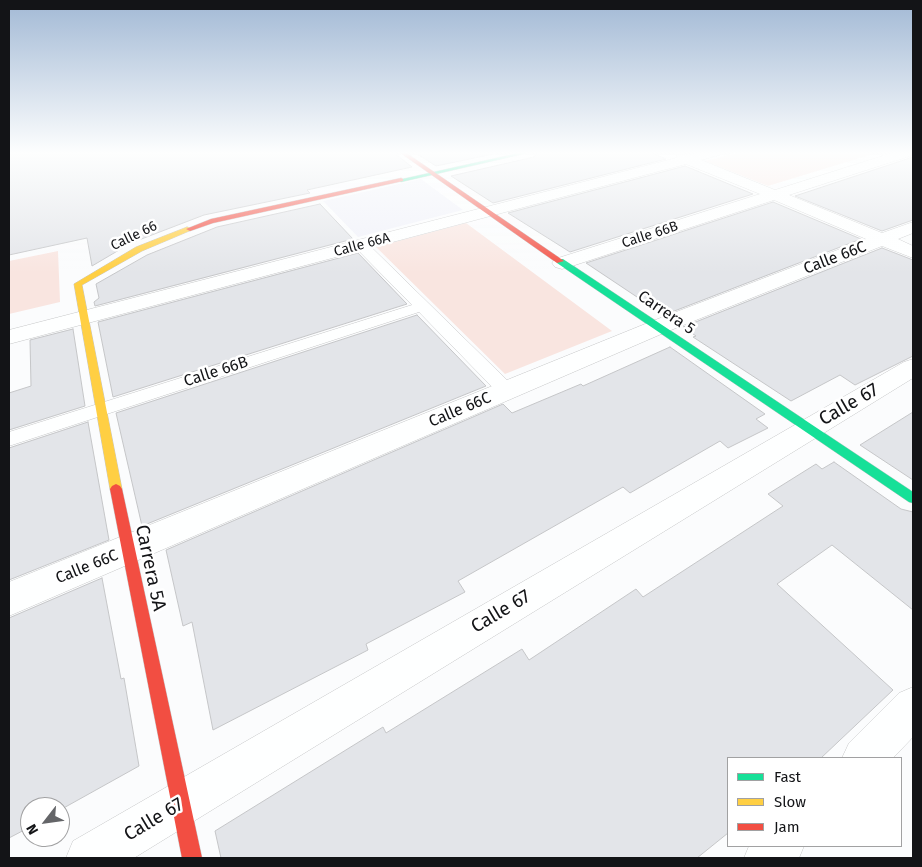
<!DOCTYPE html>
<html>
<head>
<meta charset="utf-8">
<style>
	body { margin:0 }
	#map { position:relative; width:922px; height:867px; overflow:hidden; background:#fbfcfd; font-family:"Fira Sans",sans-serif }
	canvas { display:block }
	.frame { position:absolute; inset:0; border:10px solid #131417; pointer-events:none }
	.legend { position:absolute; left:727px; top:757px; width:175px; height:90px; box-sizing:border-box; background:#fff; border:1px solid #a1a1a2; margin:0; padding:6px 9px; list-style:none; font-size:15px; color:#131417 }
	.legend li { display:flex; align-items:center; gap:10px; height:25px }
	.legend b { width:25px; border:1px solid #a1a1a2 }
	.north { position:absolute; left:20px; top:797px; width:50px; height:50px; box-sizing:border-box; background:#fff; border:1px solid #a1a1a2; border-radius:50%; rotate:240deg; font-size:14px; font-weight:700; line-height:20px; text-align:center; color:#131417 }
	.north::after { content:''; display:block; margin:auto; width:18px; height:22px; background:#646568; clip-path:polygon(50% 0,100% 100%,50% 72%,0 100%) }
</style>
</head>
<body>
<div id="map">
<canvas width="922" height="867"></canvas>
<div class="frame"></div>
<ul class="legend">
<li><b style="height:6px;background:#16e098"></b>Fast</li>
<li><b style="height:6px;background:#ffcf43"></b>Slow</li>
<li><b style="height:6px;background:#f24e42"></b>Jam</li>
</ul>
<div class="north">N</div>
</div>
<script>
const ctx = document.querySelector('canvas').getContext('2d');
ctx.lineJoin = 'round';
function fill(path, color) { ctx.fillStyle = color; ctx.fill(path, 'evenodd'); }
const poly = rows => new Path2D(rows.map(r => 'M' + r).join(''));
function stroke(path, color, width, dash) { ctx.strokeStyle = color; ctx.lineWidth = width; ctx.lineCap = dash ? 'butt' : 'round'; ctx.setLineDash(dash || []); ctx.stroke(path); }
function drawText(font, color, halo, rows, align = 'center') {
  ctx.font = font + ' "Fira Sans",sans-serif'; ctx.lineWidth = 5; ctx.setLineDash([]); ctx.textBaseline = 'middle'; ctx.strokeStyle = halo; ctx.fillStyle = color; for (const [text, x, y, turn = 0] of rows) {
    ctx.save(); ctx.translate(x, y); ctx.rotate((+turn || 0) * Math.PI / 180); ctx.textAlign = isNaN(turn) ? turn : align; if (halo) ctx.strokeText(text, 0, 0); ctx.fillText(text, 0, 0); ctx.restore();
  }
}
fill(poly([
	[421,179,463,210,358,237,323,201]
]), '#f0f1f9');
fill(poly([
	[740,152,879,152,768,186,705,161],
	[466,223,612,331,505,374,376,247],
	[58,251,60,302,9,314,9,261]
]), '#f9e5e0');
const building = poly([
	[9,152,393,152,412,167,307,190,310,193,204,215,131,243,92,266,87,238,9,255,9,152],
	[414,152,503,152,436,166,414,152],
	[538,152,649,152,666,159,493,203,451,176,534,157,538,152],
	[913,157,913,220,882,231,795,196,913,157],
	[685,166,753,194,570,252,508,213,685,166],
	[773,202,861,239,664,315,586,263,773,202],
	[320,204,353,239,95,306,94,302,99,298,96,284,147,255,217,227,320,204],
	[882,248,913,260,913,356,855,385,840,375,791,401,693,337,696,336,683,327,882,248],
	[358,253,407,304,113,397,98,322,358,253],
	[417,315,486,386,142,526,116,413,417,315],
	[73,329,85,406,9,430,9,393,31,386,30,340,73,329],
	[670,347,765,414,756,419,768,428,728,448,720,441,630,493,623,487,458,581,465,592,366,644,368,650,213,730,192,622,183,626,166,550,503,404,512,413,581,384,583,386,670,347],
	[913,412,913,480,860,445,913,412],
	[88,422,109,540,9,580,9,448,88,422],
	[834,462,901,509,913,512,913,610,832,545,777,584,893,690,821,758,728,758,728,833,697,858,221,858,215,831,383,727,386,733,522,649,529,660,636,589,643,597,783,506,768,494,816,464,822,469,834,462],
	[102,578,121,679,124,678,139,766,60,810,60,807,30,807,30,827,9,838,9,618,102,578]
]);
fill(building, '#e3e5e9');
stroke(building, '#c5c6c8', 1);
const lane = poly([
	[361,241,366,242,514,387,516,391,514,395,507,397,500,395,419,312,9,446,9,432,412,305,356,248,354,245,361,241]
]);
const street = poly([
	[700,152,722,152,720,155,701,160,775,190,895,152,913,152,913,155,789,195,882,233,913,222,913,233,898,239,913,246,913,258,882,246,666,332,9,616,9,582,650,322,866,239,774,200,569,267,562,269,555,267,552,263,555,259,760,194,686,164,9,344,9,330,676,158,677,154,689,155,700,152],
	[913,359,913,378,134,858,66,858,73,841,904,362,913,359],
	[913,687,913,737,893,758,842,758,849,743,899,693,913,687],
	[749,846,804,846,799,858,744,858,749,846]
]);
const fast = poly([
	[523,152,532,152,401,182,398,180,523,152],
	[557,259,563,259,913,492,913,503,909,502,557,263,557,259]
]);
const slow = poly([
	[187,227,194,229,142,251,82,285,122,489,120,492,116,494,112,492,110,489,74,284,136,247,187,227]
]);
const jam = poly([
	[399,152,405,152,564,261,557,263,399,152],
	[401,178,403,179,403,181,213,223,190,231,186,229,211,219,401,178],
	[116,484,120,486,122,489,202,858,182,858,110,489,112,486,116,484]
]);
stroke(lane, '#c6c7c8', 1);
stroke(street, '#c6c7c8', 1);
stroke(fast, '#c6c7c8', 1);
stroke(slow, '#c6c7c8', 1);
stroke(jam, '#c6c7c8', 1);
fill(lane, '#feffff');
fill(street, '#feffff');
fill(fast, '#16e098');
fill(slow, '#ffcf43');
fill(jam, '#f24e42');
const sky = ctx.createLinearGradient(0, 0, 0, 273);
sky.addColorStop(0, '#a2b9d5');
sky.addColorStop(0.56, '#fdfefe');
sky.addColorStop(1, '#fdfefe00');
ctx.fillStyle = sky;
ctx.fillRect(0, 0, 922, 273);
drawText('14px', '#131417', '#fff', [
	["Calle 66B",650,235,-18],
	["Calle 66",134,236,-26],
	["Calle 66A",362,245,-15]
]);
drawText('16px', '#131417', '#fff', [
	["Calle 66C",835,258,-21],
	["Carrera 5",666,313,34],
	["Calle 66B",216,372,-18],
	["Calle 66C",460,410,-23],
	["Calle 66C",87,567,-22]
]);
drawText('19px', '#131417', '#fff', [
	["Calle 67",849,405,-30],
	["Carrera 5A",150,568,78],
	["Calle 67",501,612,-31],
	["Calle 67",154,820,-31]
]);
</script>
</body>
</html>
